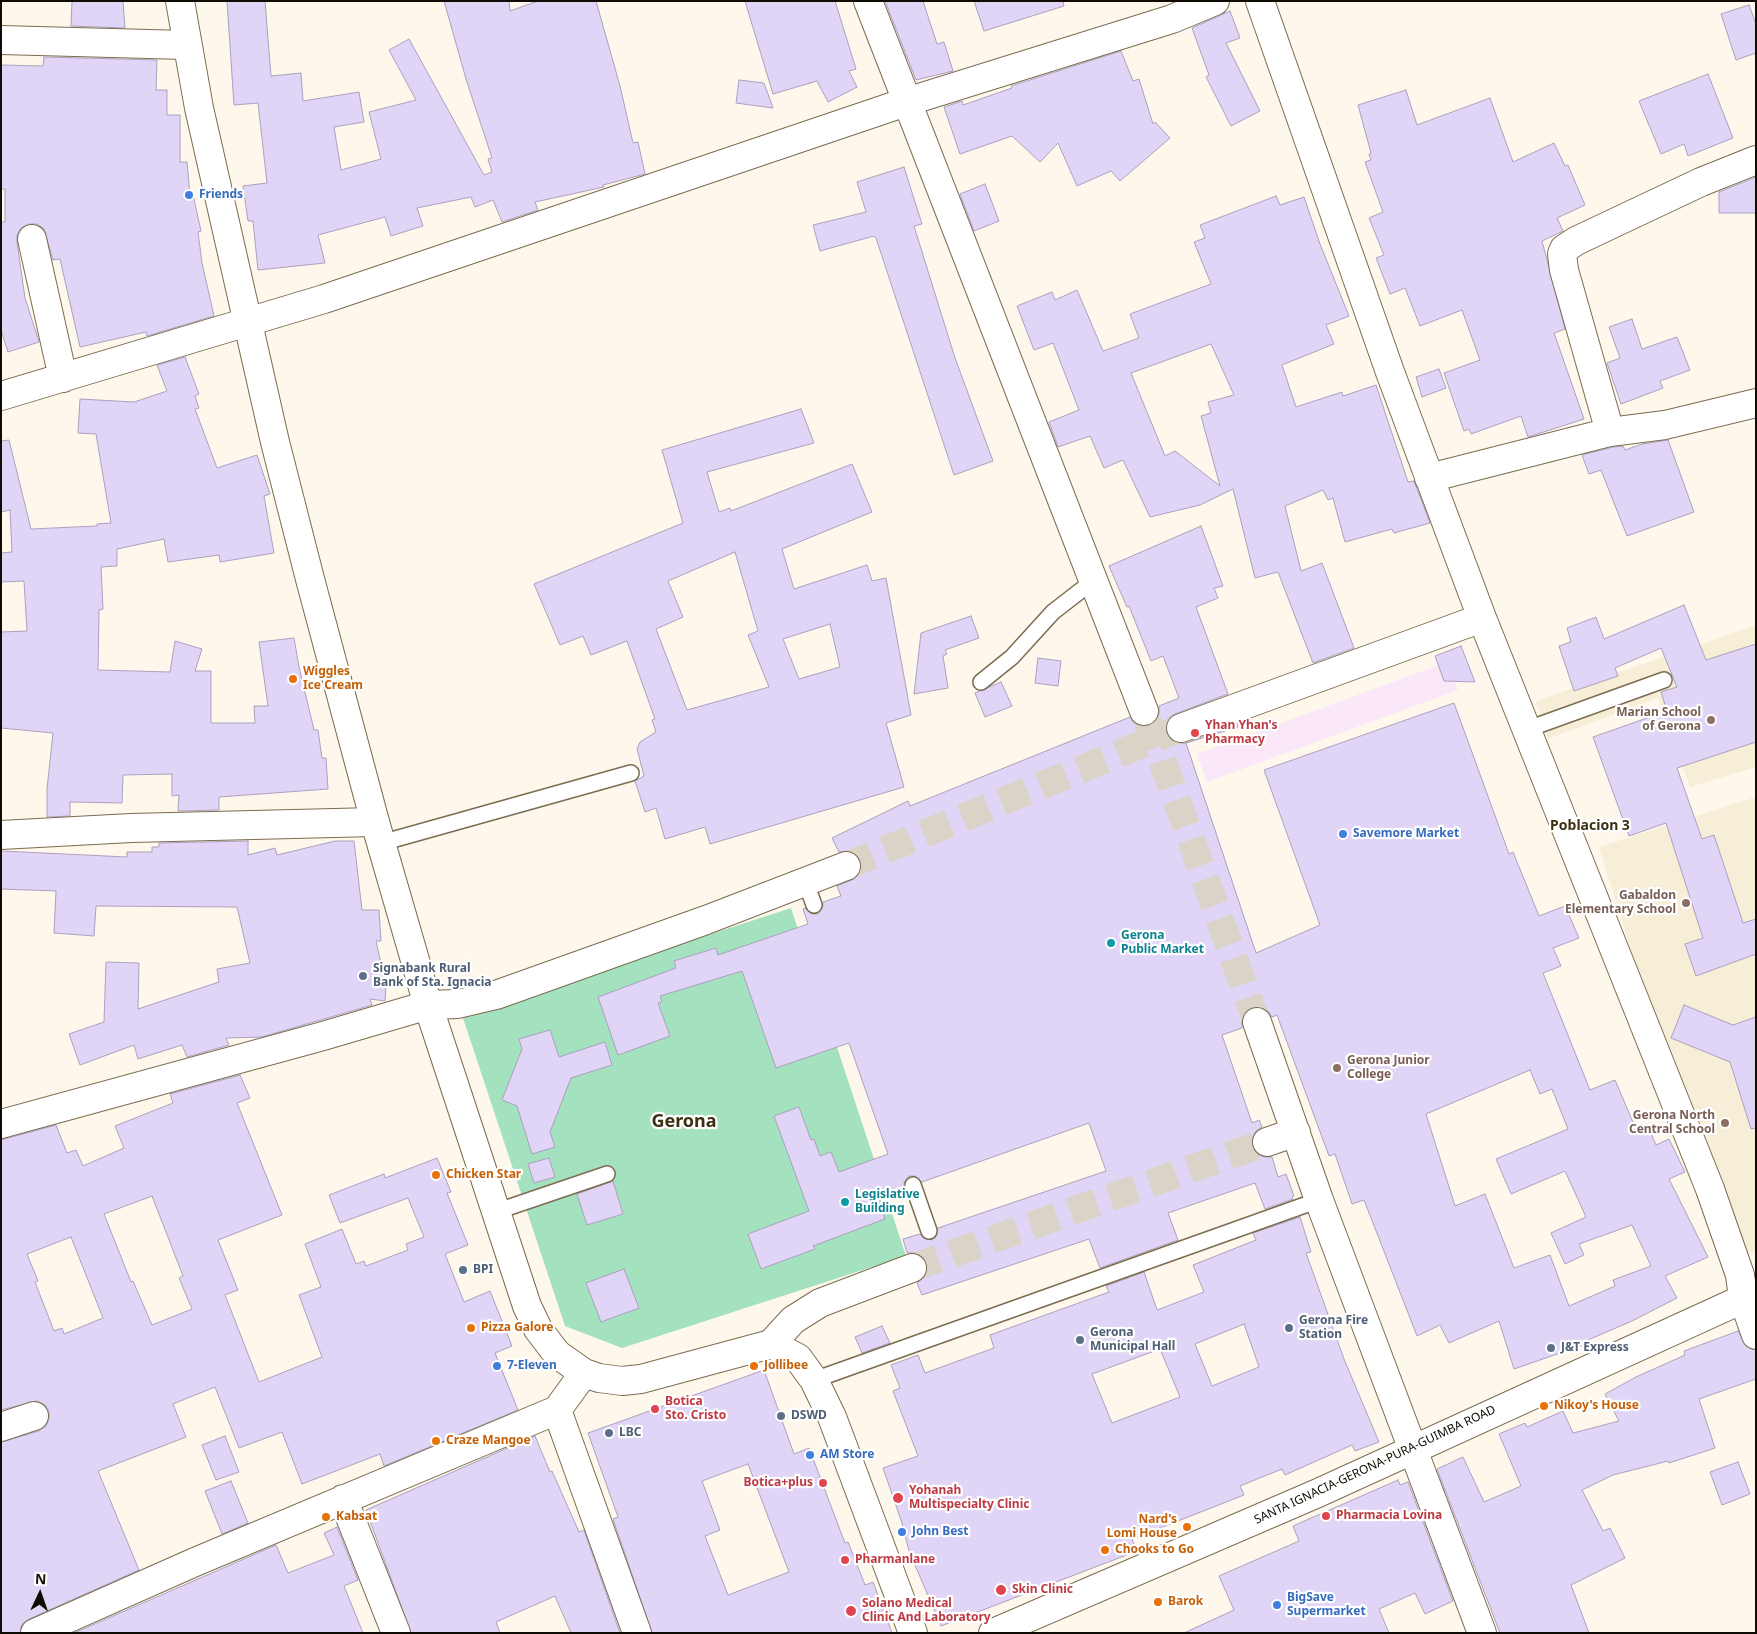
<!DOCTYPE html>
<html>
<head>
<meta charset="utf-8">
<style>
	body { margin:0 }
	#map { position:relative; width:1757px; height:1634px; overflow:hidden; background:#fef7eb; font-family:"Noto Sans",sans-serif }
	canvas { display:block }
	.frame { position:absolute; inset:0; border:2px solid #110c03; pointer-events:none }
	.north { position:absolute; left:15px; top:1569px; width:50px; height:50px; -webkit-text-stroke:4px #fff; paint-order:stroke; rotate:3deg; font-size:14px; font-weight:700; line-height:20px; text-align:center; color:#110c03 }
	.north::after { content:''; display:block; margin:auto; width:18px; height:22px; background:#110c03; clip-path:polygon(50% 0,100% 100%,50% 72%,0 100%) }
</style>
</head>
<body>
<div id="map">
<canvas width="1757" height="1634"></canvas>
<div class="frame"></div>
<div class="north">N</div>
</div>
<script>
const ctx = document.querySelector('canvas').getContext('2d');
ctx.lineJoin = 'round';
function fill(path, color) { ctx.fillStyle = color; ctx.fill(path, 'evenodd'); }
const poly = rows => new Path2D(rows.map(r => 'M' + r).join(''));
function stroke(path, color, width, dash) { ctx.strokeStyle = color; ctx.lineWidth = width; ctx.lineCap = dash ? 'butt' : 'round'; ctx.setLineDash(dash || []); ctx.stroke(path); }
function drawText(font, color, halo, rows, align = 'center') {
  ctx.font = font + ' "Noto Sans",sans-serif'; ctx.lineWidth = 4.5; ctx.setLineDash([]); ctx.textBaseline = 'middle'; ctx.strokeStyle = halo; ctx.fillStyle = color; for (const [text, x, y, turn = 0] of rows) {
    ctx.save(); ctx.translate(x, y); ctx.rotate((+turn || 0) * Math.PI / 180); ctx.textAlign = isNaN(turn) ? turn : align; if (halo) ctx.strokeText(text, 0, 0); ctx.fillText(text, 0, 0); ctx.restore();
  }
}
fill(poly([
	[1447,662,1458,690,1207,782,1197,754]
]), '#fae7f8');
fill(poly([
	[1756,625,1756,767,1690,787,1658,698,1548,739,1536,701],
	[1756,797,1756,1251,1746,1254,1645,994,1599,847]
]), '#f7eed8');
fill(poly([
	[791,908,906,1256,622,1348,565,1326,462,1015]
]), '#a4e1be');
const building = poly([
	[72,1,123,1,125,28,71,26,72,1],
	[227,1,265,1,271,76,301,73,303,101,359,92,364,122,334,127,341,170,381,159,369,112,416,100,389,50,409,39,484,175,492,172,488,159,492,158,466,79,444,1,509,1,510,11,538,1,596,1,620,86,633,143,638,142,645,174,603,185,604,187,535,202,538,210,502,222,493,200,475,207,471,197,417,208,423,226,391,236,385,217,318,235,325,263,258,270,253,221,248,221,243,186,267,183,258,103,234,105,227,1],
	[745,1,835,1,856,69,849,71,857,87,828,102,817,81,773,94,745,1],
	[885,1,923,1,937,44,944,42,953,71,916,80,885,1],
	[974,1,1063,1,1064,6,984,31,974,1],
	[1749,5,1756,24,1756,53,1736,60,1721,14,1749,5],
	[1230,11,1240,38,1226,43,1260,111,1231,126,1206,77,1209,75,1192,28,1230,11],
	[1121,51,1133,81,1139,79,1153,124,1155,122,1170,138,1120,181,1111,171,1077,186,1058,143,1040,162,1012,136,960,154,944,107,962,101,963,105,1012,88,1011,86,1121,51],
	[44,57,157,60,156,90,167,90,167,115,180,115,180,162,187,162,190,195,193,195,201,231,198,232,202,263,214,316,147,336,146,332,80,347,60,259,53,260,44,229,37,224,29,224,21,228,17,235,17,242,25,298,39,342,8,352,1,330,1,222,5,222,5,189,1,189,1,65,43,66,44,57],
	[1708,74,1733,138,1688,156,1684,144,1661,154,1639,101,1708,74],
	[739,80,764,83,773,108,736,103,739,80],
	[1406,90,1417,125,1490,98,1513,162,1554,143,1565,166,1568,165,1585,205,1557,218,1563,231,1542,241,1565,329,1554,333,1584,419,1528,437,1521,416,1471,434,1469,429,1464,431,1444,373,1480,360,1462,310,1420,326,1405,288,1390,294,1376,258,1384,255,1369,218,1383,212,1365,162,1371,160,1369,154,1371,153,1358,105,1406,90],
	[904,167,922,224,914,226,955,358,993,461,954,475,876,238,874,236,820,251,813,225,866,212,857,182,904,167],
	[1756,177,1756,213,1719,213,1719,192,1756,177],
	[985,184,999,221,974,231,960,194,985,184],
	[1276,196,1280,205,1304,197,1320,244,1349,316,1326,325,1334,344,1282,365,1296,407,1342,392,1343,396,1376,385,1408,482,1414,481,1430,523,1394,533,1392,529,1345,542,1333,498,1328,500,1323,490,1285,506,1301,571,1322,563,1354,648,1313,663,1278,572,1255,578,1233,489,1200,505,1150,517,1123,460,1104,468,1090,436,1058,447,1049,422,1079,410,1053,343,1034,350,1017,306,1052,292,1055,300,1077,290,1103,351,1139,338,1130,314,1211,284,1194,242,1205,238,1200,225,1276,196],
	[1211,344,1234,395,1208,402,1211,413,1201,416,1220,486,1175,451,1165,456,1131,373,1211,344],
	[1632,319,1642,349,1677,337,1690,370,1660,381,1663,388,1621,404,1607,363,1620,358,1609,327,1632,319],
	[185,357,199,394,195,396,199,408,195,409,217,468,257,455,270,494,264,496,274,553,220,562,219,555,168,562,164,539,117,549,117,566,101,567,103,609,99,610,98,670,170,672,175,641,202,649,195,671,211,671,211,723,255,723,254,706,268,706,259,642,294,638,299,667,314,730,318,730,322,758,326,758,328,789,219,797,219,810,178,811,179,795,172,796,172,774,123,775,122,803,70,802,70,816,47,817,47,789,53,733,1,728,1,632,27,631,24,581,1,582,1,553,12,552,10,510,1,512,1,441,9,440,31,529,97,526,97,524,111,523,96,434,78,433,80,399,134,402,167,391,157,365,185,357],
	[1439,369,1446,388,1422,397,1416,377,1439,369],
	[801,409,814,443,707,472,719,512,730,508,731,511,852,464,872,512,782,549,794,589,867,565,872,581,886,578,911,715,886,723,904,787,710,844,705,827,665,839,656,808,645,812,635,781,644,776,637,749,640,742,656,732,652,720,655,719,627,641,591,655,583,636,560,645,534,584,683,523,662,450,801,409],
	[735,552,758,631,748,635,769,687,687,710,656,629,683,617,668,581,735,552],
	[830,624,840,667,799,679,783,639,830,624],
	[1668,440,1694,512,1627,536,1601,470,1589,474,1582,455,1613,447,1623,446,1625,450,1642,444,1668,440],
	[1201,526,1223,586,1214,588,1218,598,1196,607,1228,694,1175,714,1169,718,1166,725,1166,733,1171,740,1178,743,1186,743,1237,724,1238,727,1186,743,1256,953,1320,925,1264,770,1454,703,1509,854,1513,852,1539,916,1565,906,1579,938,1553,948,1561,966,1543,973,1590,1090,1615,1080,1636,1129,1647,1124,1656,1145,1669,1139,1685,1172,1669,1179,1708,1257,1665,1276,1677,1298,1632,1321,1588,1340,1589,1343,1514,1369,1499,1321,1449,1343,1440,1325,1417,1336,1364,1200,1352,1204,1335,1154,1329,1156,1277,1015,1272,1017,1268,1011,1260,1007,1252,1007,1246,1011,1242,1019,1242,1028,1222,1035,1252,1123,1259,1120,1262,1127,1256,1131,1252,1139,1252,1148,1257,1154,1265,1157,1272,1157,1278,1177,1286,1174,1294,1196,1292,1197,1293,1199,1265,1209,1255,1183,1168,1213,1178,1240,1100,1268,1089,1239,922,1295,917,1283,924,1277,927,1271,927,1263,921,1256,915,1253,907,1253,903,1239,920,1234,923,1238,932,1240,936,1237,938,1228,1106,1171,1089,1123,922,1182,915,1176,909,1176,904,1183,904,1188,877,1197,885,1219,813,1246,815,1249,761,1269,748,1234,809,1211,774,1116,799,1107,811,1140,814,1139,820,1156,831,1152,839,1172,888,1154,849,1043,776,1068,742,971,660,996,662,1002,658,1003,670,1036,618,1055,598,997,676,968,674,961,716,948,718,955,808,924,803,909,805,908,812,914,818,914,823,907,823,902,841,896,837,886,854,879,861,869,861,861,856,854,848,851,839,852,832,838,908,801,910,806,1130,717,1134,723,1141,726,1149,726,1156,721,1159,714,1159,706,1179,698,1163,656,1151,661,1129,606,1127,607,1109,566,1201,526],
	[1530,1070,1540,1094,1552,1089,1568,1129,1496,1159,1511,1194,1565,1171,1586,1217,1551,1233,1565,1264,1584,1255,1579,1244,1632,1225,1651,1266,1613,1280,1615,1286,1569,1306,1550,1255,1514,1268,1485,1194,1455,1206,1426,1114,1530,1070],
	[1684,605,1706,660,1756,644,1756,742,1677,768,1702,839,1714,835,1743,923,1756,919,1756,954,1696,976,1685,944,1703,938,1666,823,1629,836,1593,737,1667,711,1661,692,1677,687,1661,648,1615,668,1618,676,1574,691,1559,646,1571,642,1567,628,1596,617,1604,639,1684,605],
	[971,616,979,638,945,650,947,654,943,656,948,688,914,694,921,633,971,616],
	[1461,646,1475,682,1444,681,1435,656,1461,646],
	[1038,658,1061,661,1058,686,1035,683,1038,658],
	[1001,682,1012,706,985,717,975,693,1001,682],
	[248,841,248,855,275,848,277,855,335,841,354,841,362,910,379,910,381,941,376,941,386,986,385,1001,370,999,372,1005,262,1037,226,1038,229,1045,187,1057,182,1045,138,1059,134,1045,80,1065,69,1034,104,1022,106,962,139,963,138,1009,219,982,217,969,250,963,237,907,96,906,94,936,54,933,56,891,1,889,1,851,127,857,127,852,152,852,152,847,159,847,159,843,248,841],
	[1684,1005,1733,1025,1756,1017,1756,1128,1751,1129,1730,1062,1671,1038,1684,1005],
	[550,1030,559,1057,605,1042,612,1065,571,1078,550,1132,555,1147,532,1154,517,1106,502,1100,522,1049,519,1039,550,1030],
	[240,1075,250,1098,237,1103,282,1215,218,1240,238,1290,225,1295,259,1382,322,1357,299,1295,321,1287,305,1244,342,1229,356,1264,364,1261,366,1266,408,1250,406,1244,424,1237,408,1198,340,1223,329,1195,384,1174,385,1178,437,1158,451,1192,447,1193,468,1245,445,1254,464,1302,490,1291,512,1346,495,1353,518,1410,384,1466,380,1454,302,1484,282,1432,239,1448,215,1387,173,1404,186,1437,98,1471,139,1570,29,1619,22,1624,20,1633,1,1633,1,1442,39,1431,46,1426,49,1419,49,1411,45,1405,37,1401,1,1410,1,1140,56,1125,67,1153,76,1150,83,1166,124,1148,115,1126,173,1103,170,1094,240,1075],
	[152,1196,183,1276,179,1278,192,1309,152,1325,133,1281,131,1282,104,1214,152,1196],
	[71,1237,103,1318,64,1334,62,1328,54,1331,35,1282,38,1281,27,1254,71,1237],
	[549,1158,555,1177,534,1183,528,1164,549,1158],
	[613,1181,623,1214,587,1225,577,1194,613,1181],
	[1300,1217,1311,1252,1306,1253,1344,1359,1379,1442,1355,1451,1352,1445,1285,1475,1282,1469,1240,1486,1244,1495,1132,1539,1137,1551,941,1626,909,1551,902,1523,883,1468,918,1456,893,1391,900,1388,891,1365,918,1355,925,1373,994,1348,990,1335,1109,1292,1106,1286,1144,1272,1157,1310,1204,1292,1193,1265,1256,1240,1253,1233,1300,1217],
	[1244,1324,1259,1367,1212,1386,1195,1344,1244,1324],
	[1160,1349,1180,1397,1112,1423,1092,1374,1160,1349],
	[624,1269,639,1308,601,1322,586,1283,624,1269],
	[882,1326,890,1343,862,1353,855,1337,882,1326],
	[1738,1331,1746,1346,1756,1350,1756,1379,1699,1399,1715,1448,1669,1463,1668,1461,1613,1475,1582,1490,1603,1531,1610,1528,1625,1558,1571,1585,1589,1633,1500,1633,1437,1469,1463,1457,1484,1502,1521,1486,1499,1434,1525,1423,1527,1427,1563,1411,1573,1433,1619,1421,1605,1394,1636,1377,1685,1355,1684,1351,1738,1331],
	[764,1370,794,1454,809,1448,845,1543,848,1542,865,1585,873,1582,892,1633,652,1633,613,1519,618,1517,588,1433,764,1370],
	[748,1464,789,1572,728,1595,705,1536,720,1530,702,1481,748,1464],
	[225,1436,239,1472,216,1480,202,1445,225,1436],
	[535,1436,550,1472,552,1471,579,1532,584,1530,620,1633,571,1633,555,1596,496,1622,500,1633,411,1633,366,1510,535,1436],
	[1738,1462,1750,1494,1722,1505,1710,1472,1738,1462],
	[1398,1480,1400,1485,1408,1482,1453,1601,1425,1614,1415,1593,1379,1609,1389,1633,1184,1633,1234,1610,1219,1576,1299,1541,1293,1526,1398,1480],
	[231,1481,248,1523,222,1534,205,1491,231,1481],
	[337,1527,358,1580,344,1586,363,1633,74,1633,276,1545,288,1573,334,1555,324,1533,337,1527]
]);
fill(building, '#e0d5f6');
stroke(building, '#aba0bf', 1);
stroke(poly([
	[1148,721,1257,1022],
	[846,866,1181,728],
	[912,1268,1267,1142]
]), '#dad4c8', 28, [28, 14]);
const service = poly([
	[981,682,1012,657,1053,612,1093,581],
	[1528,729,1664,680],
	[381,843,631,773],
	[806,883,814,905],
	[913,1185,929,1231],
	[495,1212,607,1174],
	[814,1380,1319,1200]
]);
const minor = poly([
	[868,1,1144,711],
	[1260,1,1390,372,1482,618,1710,1189,1740,1275,1743,1298,1756,1335],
	[1,40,186,45],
	[32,239,63,378],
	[1,396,324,299,906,102,1172,19,1215,1],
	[1610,432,1564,270,1562,254,1564,249,1576,241,1701,182,1756,160],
	[1429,478,1610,432,1665,425,1756,403],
	[1181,728,1482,618],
	[1257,1022,1319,1200,1482,1633],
	[1,1124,323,1036,428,1005,458,1004,496,995,706,920,846,866],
	[1267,1142,1296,1132],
	[771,1344,793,1320,820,1303,912,1268],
	[557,1410,637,1633],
	[1,1427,34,1416],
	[343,1499,396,1633],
	[35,1633,195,1562,557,1410,584,1373]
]);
const tertiary = poly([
	[1,835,131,828,375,822]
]);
const secondary = poly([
	[180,1,199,108,275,442,310,579,375,822,428,1005,527,1306,538,1329,557,1354,584,1373,599,1378,622,1381,641,1379,771,1344,798,1358,814,1380,832,1417,913,1633],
	[993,1633,1318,1493,1756,1293]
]);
stroke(service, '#7b6c50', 18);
stroke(minor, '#7b6c50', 30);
stroke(tertiary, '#7b6c50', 30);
stroke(secondary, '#7b6c50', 30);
stroke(service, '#fff', 15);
stroke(minor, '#fff', 28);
stroke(tertiary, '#fff', 28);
stroke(secondary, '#fff', 28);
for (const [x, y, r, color] of [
	[189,195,5,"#3f7fe0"],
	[293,679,5,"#e8710a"],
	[1711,720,5,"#8d6e63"],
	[1195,733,5,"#e0444e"],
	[1343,834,5,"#3f7fe0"],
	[1686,903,5,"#8d6e63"],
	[1111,943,5,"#0f9aa8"],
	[363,976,5,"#5c6f8a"],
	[1337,1068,5,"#8d6e63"],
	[1725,1123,5,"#8d6e63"],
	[436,1175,5,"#e8710a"],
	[845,1202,5,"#0f9aa8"],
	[463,1270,5,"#5c6f8a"],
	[471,1328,5,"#e8710a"],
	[1289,1328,5,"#5c6f8a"],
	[1080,1340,5,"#5c6f8a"],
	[1551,1348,5,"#5c6f8a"],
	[497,1366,5,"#3f7fe0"],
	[754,1366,5,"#e8710a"],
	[1544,1406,5,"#e8710a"],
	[655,1409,5,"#e0444e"],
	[781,1416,5,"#5c6f8a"],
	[609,1433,5,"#5c6f8a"],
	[436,1441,5,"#e8710a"],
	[810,1455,5,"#3f7fe0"],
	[823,1483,5,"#e0444e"],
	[898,1498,6,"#e0444e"],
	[1326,1516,5,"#e0444e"],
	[326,1517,5,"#e8710a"],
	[1187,1527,5,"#e8710a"],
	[902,1532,5,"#3f7fe0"],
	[1105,1550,5,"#e8710a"],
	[845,1560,5,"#e0444e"],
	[1001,1590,6,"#e0444e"],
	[1158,1602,5,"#e8710a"],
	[1277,1605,5,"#3f7fe0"],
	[851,1611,6,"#e0444e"]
]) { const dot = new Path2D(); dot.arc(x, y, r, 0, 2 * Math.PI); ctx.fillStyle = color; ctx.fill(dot); stroke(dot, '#fff', 2); }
drawText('bold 12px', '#366cbe', '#fff', [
	["Friends",199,195],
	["Savemore Market",1353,834],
	["7-Eleven",507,1366],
	["AM Store",820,1455],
	["John Best",912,1532],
	["BigSave",1287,1598],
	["Supermarket",1287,1612]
], 'left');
drawText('bold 12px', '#c56008', '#fff', [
	["Wiggles",303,672],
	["Ice Cream",303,686],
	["Chicken Star",446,1175],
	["Pizza Galore",481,1328],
	["Jollibee",764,1366],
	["Nikoy's House",1554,1406],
	["Craze Mangoe",446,1441],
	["Kabsat",336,1517],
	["Nard's",1177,1520,"right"],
	["Lomi House",1177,1534,"right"],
	["Chooks to Go",1115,1550],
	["Barok",1168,1602]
], 'left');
drawText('bold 12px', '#785e54', '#fff', [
	["Marian School",1701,713],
	["of Gerona",1701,727],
	["Gabaldon",1676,896],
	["Elementary School",1676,910],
	["Gerona Junior",1347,1061,"left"],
	["College",1347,1075,"left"],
	["Gerona North",1715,1116],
	["Central School",1715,1130]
], 'right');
drawText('bold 12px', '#be3a42', '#fff', [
	["Yhan Yhan's",1205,726],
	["Pharmacy",1205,740],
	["Botica",665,1402],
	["Sto. Cristo",665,1416],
	["Botica+plus",813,1483,"right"],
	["Yohanah",909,1491],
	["Multispecialty Clinic",909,1505],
	["Pharmacia Lovina",1336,1516],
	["Pharmanlane",855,1560],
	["Skin Clinic",1012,1590],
	["Solano Medical",862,1604],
	["Clinic And Laboratory",862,1618]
], 'left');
drawText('bold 12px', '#0d838f', '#fff', [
	["Gerona",1121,936],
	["Public Market",1121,950],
	["Legislative",855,1195],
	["Building",855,1209]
], 'left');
drawText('bold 12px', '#4e5e75', '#fff', [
	["Signabank Rural",373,969],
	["Bank of Sta. Ignacia",373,983],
	["BPI",473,1270],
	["Gerona Fire",1299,1321],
	["Station",1299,1335],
	["Gerona",1090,1333],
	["Municipal Hall",1090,1347],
	["J&T Express",1561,1348],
	["DSWD",791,1416],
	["LBC",619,1433]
], 'left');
drawText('12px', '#110c03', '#fff', [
	["SANTA IGNACIA-GERONA-PURA-GUIMBA ROAD",1375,1465,-25]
]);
drawText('bold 14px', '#3d3015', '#fff', [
	["Poblacion 3",1590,826]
]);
drawText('bold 18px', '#3d3015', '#fff', [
	["Gerona",684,1122]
]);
</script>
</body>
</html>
